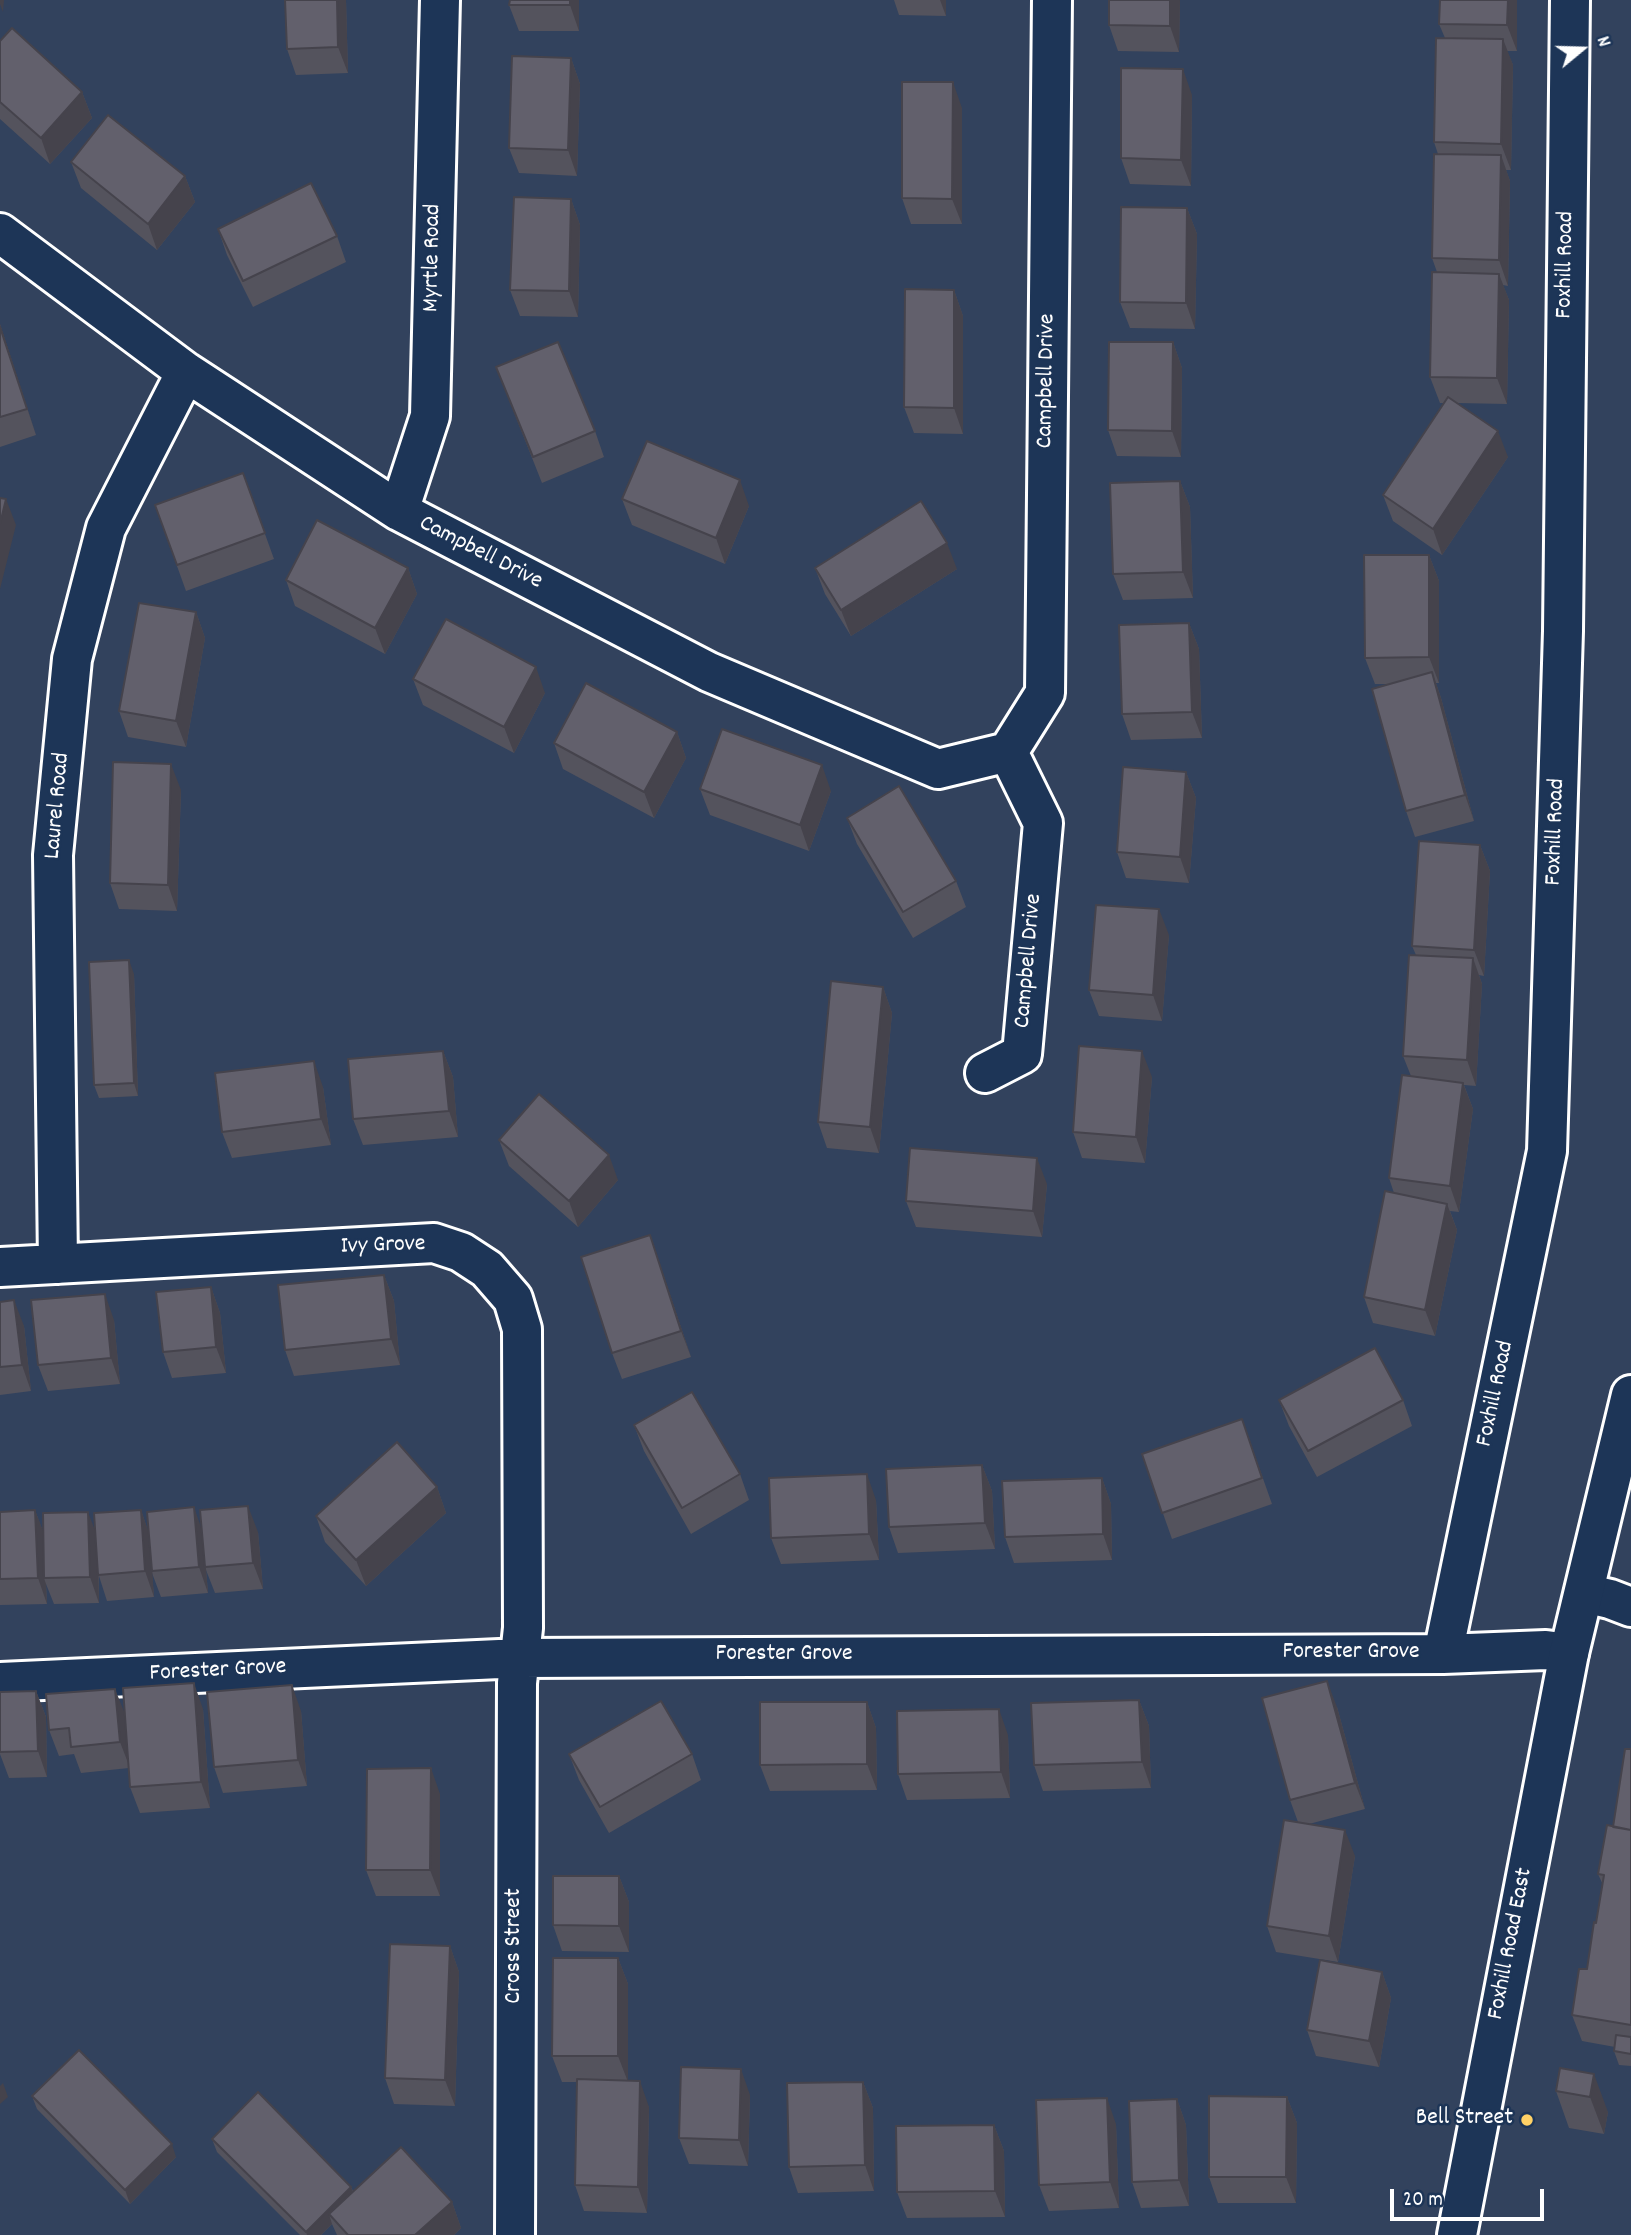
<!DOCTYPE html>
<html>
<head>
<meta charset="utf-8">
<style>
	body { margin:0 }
	#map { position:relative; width:1631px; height:2235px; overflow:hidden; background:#32425d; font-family:Dekko,sans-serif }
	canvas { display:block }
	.north { position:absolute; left:1547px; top:14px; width:70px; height:70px; -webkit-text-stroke:5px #1d3557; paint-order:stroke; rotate:71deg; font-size:19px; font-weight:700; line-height:28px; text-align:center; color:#fff }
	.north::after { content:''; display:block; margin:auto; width:24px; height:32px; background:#fff; clip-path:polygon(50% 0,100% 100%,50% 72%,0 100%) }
	.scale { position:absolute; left:1390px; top:2189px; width:154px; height:32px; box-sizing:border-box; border:4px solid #fff; border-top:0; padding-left:9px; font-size:21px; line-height:24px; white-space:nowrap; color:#fff; -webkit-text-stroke:5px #1d3557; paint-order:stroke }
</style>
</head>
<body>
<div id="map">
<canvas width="1631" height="2235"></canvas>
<div class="north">N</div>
<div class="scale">20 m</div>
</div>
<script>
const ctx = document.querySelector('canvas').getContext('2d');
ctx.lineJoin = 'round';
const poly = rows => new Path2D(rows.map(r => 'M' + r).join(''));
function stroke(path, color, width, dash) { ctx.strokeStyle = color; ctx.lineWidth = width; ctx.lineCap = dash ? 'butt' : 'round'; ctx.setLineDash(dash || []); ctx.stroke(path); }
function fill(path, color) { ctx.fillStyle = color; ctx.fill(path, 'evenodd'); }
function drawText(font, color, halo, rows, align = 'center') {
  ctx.font = font + ' Dekko,sans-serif'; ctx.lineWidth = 5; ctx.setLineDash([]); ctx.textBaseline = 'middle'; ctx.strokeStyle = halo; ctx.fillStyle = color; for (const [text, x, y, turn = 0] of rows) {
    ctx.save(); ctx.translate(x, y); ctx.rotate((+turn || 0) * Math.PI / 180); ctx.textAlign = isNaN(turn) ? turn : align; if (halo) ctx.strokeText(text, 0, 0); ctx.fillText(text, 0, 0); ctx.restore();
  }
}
const street = poly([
	[0,233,186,372,399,511,709,672,938,769,1008,752,1045,693,1052,0],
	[399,511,430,416,440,0],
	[985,1073,1022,1054,1043,823,1008,752],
	[58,1264,53,855,72,659,106,528,186,372],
	[0,1267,434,1243,461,1252,487,1269,513,1299,522,1329,523,1628,517,1683,515,2235],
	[1584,1593,1610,1599,1631,1607],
	[1443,1654,1547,1151,1563,631,1570,0],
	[0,1682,521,1658,1443,1654,1546,1650,1569,1653]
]);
const secondary = poly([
	[1457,2235,1569,1653,1631,1395]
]);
stroke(street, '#fff', 44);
stroke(secondary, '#fff', 44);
stroke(street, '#1d3557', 38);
stroke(secondary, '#1d3557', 38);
fill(poly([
	[346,0,348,73,296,75,287,49],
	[510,0,579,0,579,31,519,31,509,5],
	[894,0,946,0,946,16,899,15],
	[1180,0,1179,52,1118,51,1109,25],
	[1517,0,1517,51,1507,51,1513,65,1511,170,1506,170,1510,181,1508,286,1503,285,1509,300,1507,404,1457,403,1508,457,1442,555,1393,521,1383,495,1444,403,1440,403,1430,377,1437,272,1432,258,1438,154,1434,142,1445,38,1439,24],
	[0,41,82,92,92,118,50,164,0,119],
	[571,58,580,84,577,176,519,173,509,148],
	[1192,95,1191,186,1130,184,1121,158],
	[962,108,962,224,911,224,902,198],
	[71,162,185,176,195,202,157,250,81,188],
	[571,199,580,225,578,317,520,316,510,290],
	[1187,208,1197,234,1195,329,1130,328,1120,302],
	[218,229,337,236,346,262,253,307,227,255],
	[954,290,963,316,963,434,914,433,904,407],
	[0,324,36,435,0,447],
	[1173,342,1182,368,1181,457,1117,456,1108,430],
	[496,367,595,431,604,457,542,483],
	[243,473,274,559,186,591,155,505],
	[1180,481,1190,507,1193,598,1123,600,1113,574],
	[622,499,749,506,725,564,632,525],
	[1429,555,1439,581,1439,683,1436,683,1441,698,1474,821,1415,837,1406,811,1390,684,1375,684,1365,658],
	[408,568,417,594,385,654,295,606,286,580],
	[815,568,957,569,851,636,825,594],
	[196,612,205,638,186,747,128,737,119,711],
	[1189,623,1199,649,1202,738,1131,740,1122,714],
	[413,679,545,693,514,753,423,705],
	[677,732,686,758,654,818,563,769,554,743],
	[1186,772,1196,798,1189,883,1126,878,1117,852],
	[700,789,831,791,809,851,710,815],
	[181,790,177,911,119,909,110,883],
	[847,818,956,881,966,907,913,938,857,844],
	[1480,845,1490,871,1484,976,1479,975,1482,984,1476,1086,1464,1085,1473,1109,1459,1212,1450,1211,1457,1230,1435,1336,1373,1323,1364,1297,1394,1193,1389,1178,1411,1076,1403,1056,1416,955,1412,946],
	[1169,935,1162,1021,1099,1016,1089,990],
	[134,974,138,1096,99,1098,94,1085],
	[883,987,892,1013,879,1153,827,1148,818,1122],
	[443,1051,453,1077,458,1137,363,1145,353,1119],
	[1152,1077,1145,1163,1082,1158,1073,1132],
	[323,1087,331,1145,232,1158,222,1132],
	[499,1140,618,1180,578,1227,509,1166],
	[1047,1184,1042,1237,916,1227,906,1201],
	[650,1235,691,1357,622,1379,612,1353],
	[384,1275,394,1301,400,1365,294,1376,285,1350],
	[211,1287,220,1313,226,1373,172,1378,163,1352],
	[0,1302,24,1326,31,1391,0,1395],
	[114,1320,120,1384,48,1391,38,1365],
	[1279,1400,1403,1400,1412,1426,1317,1477,1289,1426],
	[1242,1419,1272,1504,1172,1539,1142,1454],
	[634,1425,740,1474,749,1500,691,1534,644,1451],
	[982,1465,992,1491,995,1549,898,1553,889,1527],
	[1102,1478,1111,1504,1112,1560,1014,1563,1005,1537],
	[437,1487,446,1513,366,1586,325,1542,316,1516],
	[876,1500,879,1560,781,1564,771,1538],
	[35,1510,43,1532,95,1531,141,1510,148,1531,202,1530,258,1532,263,1589,215,1593,206,1570,208,1593,161,1597,152,1573,154,1597,107,1601,99,1576,99,1603,54,1604,46,1584,47,1604,0,1605,0,1512],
	[36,1691,46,1717,47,1777,9,1778,0,1754,0,1692],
	[1139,1700,1149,1726,1151,1788,1043,1791,1034,1765],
	[867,1702,876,1728,877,1790,770,1791,760,1765],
	[1337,1707,1365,1809,1309,1824,1355,1856,1338,1962,1276,1952,1267,1926,1298,1822,1290,1800],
	[203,1709,210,1808,140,1813,130,1787,129,1768,81,1773,74,1754,59,1756,49,1730,125,1714],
	[301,1711,307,1786,223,1793,214,1767],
	[1008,1735,1010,1798,907,1800,898,1774],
	[1631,1749,1631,2066,1619,2065,1614,2051,1615,2047,1582,2041,1572,2015,1587,1969,1596,1923,1603,1885,1598,1874,1613,1827],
	[569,1754,692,1754,701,1780,609,1833,579,1780],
	[440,1794,440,1896,376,1896,366,1870],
	[619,1876,629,1902,629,1952,562,1951,553,1925],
	[450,1946,459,1972,455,2106,394,2104,385,2078],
	[618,1958,628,1984,628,2080,649,2107,647,2213,584,2211,575,2185,577,2082,562,2082,552,2056],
	[1382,1972,1391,1998,1379,2067,1316,2056,1307,2030],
	[1560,2068,1608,2112,1604,2134,1569,2128,1556,2091],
	[863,2082,873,2108,874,2191,798,2193,789,2167],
	[750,2095,748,2166,689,2164,679,2138],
	[32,2096,176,2157,130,2204,37,2109],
	[1287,2097,1297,2123,1296,2203,1218,2203,1209,2177],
	[1177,2099,1186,2125,1189,2206,1141,2208,1132,2182],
	[1116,2124,1119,2208,1049,2211,1039,2185],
	[994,2125,1004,2151,1005,2217,907,2218,897,2192],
	[212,2139,351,2187,353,2191,452,2202,461,2228,454,2235,337,2235,332,2224,321,2235,300,2235,217,2152]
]), '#54535d');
fill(poly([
	[0,0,4,0,3,12,0,4],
	[337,0,346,0,348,73,338,47],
	[570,0,579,0,579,31,570,5],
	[940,0,946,0,946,16],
	[1170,0,1180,0,1179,52,1170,26],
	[1508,0,1517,0,1517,51,1507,25],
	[1503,39,1513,65,1511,170,1501,144],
	[571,58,580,84,577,176,568,150],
	[1183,69,1192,95,1191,186,1181,160],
	[953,82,962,108,962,224,952,199],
	[82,92,92,118,50,164,41,138],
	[1501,155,1510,181,1508,286,1499,260],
	[185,176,195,202,157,250,148,224],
	[571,199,580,225,578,317,569,291],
	[1187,208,1197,234,1195,329,1186,303],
	[1499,274,1509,300,1507,404,1497,378],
	[954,290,963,316,963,434,954,408],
	[0,324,36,435,0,327],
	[1173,342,1182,368,1181,457,1172,431],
	[1498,431,1508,457,1442,555,1433,529],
	[740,480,749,506,725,564,716,538],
	[1180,481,1190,507,1193,598,1183,572],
	[6,499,16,525,0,589,0,524],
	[947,543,957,569,851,636,841,610],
	[1429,555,1439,581,1439,683,1429,657],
	[408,568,417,594,385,654,375,628],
	[196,612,205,638,186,747,176,721],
	[1189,623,1199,649,1202,738,1192,712],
	[536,667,545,693,514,753,504,727],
	[1432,672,1441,698,1474,821,1465,795],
	[677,732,686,758,654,818,644,792],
	[171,764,181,790,177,911,168,885],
	[822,765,831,791,809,851,800,825],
	[1186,772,1196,798,1189,883,1180,857],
	[1480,845,1490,871,1484,976,1474,950],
	[1159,909,1169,935,1162,1021,1153,995],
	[1473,958,1482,984,1476,1086,1467,1060],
	[129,960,134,974,138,1096,134,1083],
	[883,987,892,1013,879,1153,870,1127],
	[443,1051,453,1077,458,1137,449,1111],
	[1142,1051,1152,1077,1145,1163,1136,1137],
	[314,1061,323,1087,331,1145,321,1119],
	[1463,1083,1473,1109,1459,1212,1450,1186],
	[609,1155,618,1180,578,1227,569,1201],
	[1037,1158,1047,1184,1042,1237,1033,1211],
	[1447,1204,1457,1230,1435,1336,1425,1310],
	[650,1235,659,1261,691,1357,681,1331],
	[384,1275,394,1301,400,1365,391,1339],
	[211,1287,220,1313,226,1373,216,1347],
	[105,1294,114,1320,120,1384,111,1358],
	[14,1300,24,1326,31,1391,22,1365],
	[982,1465,992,1491,995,1549,985,1523],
	[867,1474,876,1500,879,1560,869,1534],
	[1102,1478,1111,1504,1112,1560,1103,1534],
	[437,1487,446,1513,366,1586,356,1560],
	[248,1506,258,1532,263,1589,253,1563],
	[194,1507,203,1533,208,1593,199,1567],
	[35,1510,45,1536,44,1578,46,1584,47,1604,38,1578],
	[141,1510,150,1536,154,1597,145,1571],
	[88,1512,98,1538,99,1603,90,1577],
	[1327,1681,1337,1707,1365,1809,1355,1783],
	[194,1683,203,1709,210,1808,201,1782],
	[292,1685,301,1711,307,1786,298,1760],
	[115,1689,125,1714,130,1768,120,1742],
	[36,1691,46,1717,47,1777,38,1751],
	[1139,1700,1149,1726,1151,1788,1142,1762],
	[867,1702,876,1728,877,1790,867,1764],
	[999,1709,1008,1735,1010,1798,1001,1772],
	[431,1768,440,1794,440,1896,430,1870],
	[1345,1830,1355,1856,1338,1962,1329,1936],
	[619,1876,629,1902,629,1952,619,1926],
	[450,1946,459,1972,455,2106,445,2080],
	[618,1958,628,1984,628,2082,618,2056],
	[1382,1972,1391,1998,1379,2067,1369,2041],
	[741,2069,750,2095,748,2166,739,2140],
	[1594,2074,1608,2112,1604,2134,1590,2097],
	[640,2081,649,2107,647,2213,638,2187],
	[863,2082,873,2108,874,2191,865,2165],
	[3,2083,8,2097,0,2104,0,2086],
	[1287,2097,1297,2123,1296,2203,1286,2177],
	[1107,2098,1116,2124,1119,2208,1110,2182],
	[1177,2099,1186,2125,1189,2206,1179,2180],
	[994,2125,1004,2151,1005,2217,995,2191],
	[172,2144,176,2157,130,2204,125,2190],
	[351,2187,356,2200,329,2214,332,2224,321,2235,307,2235,306,2232],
	[452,2202,461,2228,454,2235,415,2235]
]), '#45434c');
const building = poly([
	[285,0,337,0,338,47,287,49,285,0],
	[510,0,570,0,570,5,509,5,510,0],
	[1109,0,1170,0,1170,26,1109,25,1109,0],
	[1440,0,1508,0,1507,25,1439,24,1440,0],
	[12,28,82,92,41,138,0,102,0,41,12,28],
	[1436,38,1503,39,1501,144,1434,142,1436,38],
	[512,56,571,58,568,150,509,148,512,56],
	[1121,68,1183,69,1181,160,1121,158,1121,68],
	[902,82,953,82,952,199,902,198,902,82],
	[108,115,185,176,148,224,71,162,108,115],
	[1434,154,1501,155,1499,260,1432,258,1434,154],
	[311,183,337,236,243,281,218,229,311,183],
	[514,197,571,199,569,291,510,290,514,197],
	[1121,207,1187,208,1186,303,1120,302,1121,207],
	[1432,272,1499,274,1497,378,1430,377,1432,272],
	[905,289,954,290,954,408,904,407,905,289],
	[0,327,27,409,0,417,0,327],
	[558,342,595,431,533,457,496,367,558,342],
	[1109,342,1173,342,1172,431,1108,430,1109,342],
	[1448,397,1498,431,1433,529,1383,495,1448,397],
	[647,441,740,480,716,538,622,499,647,441],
	[243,473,265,533,177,565,155,505,243,473],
	[1180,481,1183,572,1113,574,1110,483,1180,481],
	[0,498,6,499,0,524,0,498],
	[921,501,947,543,841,610,815,568,921,501],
	[317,520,408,568,375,628,286,580,317,520],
	[1364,555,1429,555,1429,657,1365,658,1364,555],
	[139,603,196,612,176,721,119,711,139,603],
	[446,619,536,667,504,727,413,679,446,619],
	[1189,623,1192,712,1122,714,1119,625,1189,623],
	[1432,672,1465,795,1406,811,1372,689,1432,672],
	[586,683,677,732,644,792,554,743,586,683],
	[722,729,822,765,800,825,700,789,722,729],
	[113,762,171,764,168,885,110,883,113,762],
	[1123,767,1186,772,1180,857,1117,852,1123,767],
	[899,786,956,881,903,912,847,818,899,786],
	[1419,841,1480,845,1474,950,1412,946,1419,841],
	[1096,905,1159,909,1153,995,1089,990,1096,905],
	[1409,955,1473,958,1467,1060,1403,1056,1409,955],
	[129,960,134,1083,94,1085,89,962,129,960],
	[831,981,883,987,870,1127,818,1122,831,981],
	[1079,1046,1142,1051,1136,1137,1073,1132,1079,1046],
	[443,1051,449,1111,353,1119,348,1059,443,1051],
	[314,1061,321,1119,222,1132,215,1073,314,1061],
	[1402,1075,1463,1083,1450,1186,1389,1178,1402,1075],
	[539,1094,609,1155,569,1201,499,1140,539,1094],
	[910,1148,1037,1158,1033,1211,906,1201,910,1148],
	[1385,1191,1447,1204,1425,1310,1364,1297,1385,1191],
	[650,1235,681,1331,612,1353,581,1257,650,1235],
	[384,1275,391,1339,285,1350,278,1285,384,1275],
	[211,1287,216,1347,163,1352,156,1292,211,1287],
	[105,1294,111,1358,38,1365,31,1300,105,1294],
	[14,1300,22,1365,0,1367,0,1302,14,1300],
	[1375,1348,1403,1400,1308,1451,1279,1400,1375,1348],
	[692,1392,740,1474,682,1508,634,1425,692,1392],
	[1242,1419,1262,1478,1162,1513,1142,1454,1242,1419],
	[397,1442,437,1487,356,1560,316,1516,397,1442],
	[982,1465,985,1523,889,1527,886,1469,982,1465],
	[867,1474,869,1534,771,1538,769,1478,867,1474],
	[1102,1478,1103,1534,1005,1537,1002,1481,1102,1478],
	[248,1506,253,1563,205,1567,200,1510,248,1506],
	[194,1507,199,1567,152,1571,147,1512,194,1507],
	[35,1510,38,1578,0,1579,0,1512,35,1510],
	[141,1510,145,1571,98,1575,94,1513,141,1510],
	[88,1512,90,1577,44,1578,43,1513,88,1512],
	[1327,1681,1355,1783,1290,1800,1262,1698,1327,1681],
	[194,1683,201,1782,130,1787,123,1688,194,1683],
	[292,1685,298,1760,214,1767,207,1692,292,1685],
	[115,1689,120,1742,71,1747,69,1728,49,1730,46,1694,115,1689],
	[36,1691,38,1751,0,1752,0,1692,36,1691],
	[1139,1700,1142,1762,1034,1765,1031,1703,1139,1700],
	[661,1701,692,1754,600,1807,569,1754,661,1701],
	[760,1702,867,1702,867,1764,760,1765,760,1702],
	[999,1709,1001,1772,898,1774,897,1711,999,1709],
	[1625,1749,1631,1749,1631,1830,1613,1827,1625,1749],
	[431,1768,430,1870,366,1870,367,1769,431,1768],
	[1284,1820,1345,1830,1329,1936,1267,1926,1284,1820],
	[1607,1825,1631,1830,1631,2025,1572,2015,1579,1969,1587,1969,1594,1922,1596,1923,1604,1875,1598,1874,1607,1825],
	[553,1876,619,1876,619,1926,553,1925,553,1876],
	[390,1944,450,1946,445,2080,385,2078,390,1944],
	[553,1958,618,1958,618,2056,552,2056,553,1958],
	[1320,1960,1382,1972,1369,2041,1307,2030,1320,1960],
	[1616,2035,1631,2037,1631,2054,1614,2051,1616,2035],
	[79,2050,172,2144,125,2190,32,2096,79,2050],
	[681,2067,741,2069,739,2140,679,2138,681,2067],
	[1560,2068,1594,2074,1590,2097,1556,2091,1560,2068],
	[577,2079,640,2081,638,2187,575,2185,577,2079],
	[863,2082,865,2165,789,2167,787,2083,863,2082],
	[258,2092,351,2187,306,2232,212,2139,258,2092],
	[1209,2096,1287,2097,1286,2177,1209,2177,1209,2096],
	[1107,2098,1110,2182,1039,2185,1036,2100,1107,2098],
	[1177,2099,1179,2180,1132,2182,1129,2101,1177,2099],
	[994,2125,995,2191,897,2192,896,2126,994,2125],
	[401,2147,452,2202,415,2235,348,2235,329,2214,401,2147]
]);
fill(building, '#62606c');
stroke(building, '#45434c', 2);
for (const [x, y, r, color] of [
	[1527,2120,7,"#ffd166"]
]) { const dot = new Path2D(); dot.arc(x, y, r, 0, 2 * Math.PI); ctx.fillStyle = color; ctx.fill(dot); stroke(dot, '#1d3557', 2.5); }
drawText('24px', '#fff', '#1d3557', [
	["Myrtle Road",434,258,-89],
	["Foxhill Road",1567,265,-89],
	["Campbell Drive",1048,381,-89],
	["Campbell Drive",480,554,27],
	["Laurel Road",59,806,-85],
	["Foxhill Road",1557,832,-88],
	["Campbell Drive",1030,961,-85],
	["Ivy Grove",383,1247,-2],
	["Foxhill Road",1497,1394,-78],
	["Forester Grove",1351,1654],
	["Forester Grove",784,1656],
	["Forester Grove",218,1672,-3],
	["Foxhill Road East",1512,1944,-79],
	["Cross Street",516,1946,-90]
]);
drawText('24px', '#fff', '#1d3557', [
	["Bell Street",1513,2120]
], 'right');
</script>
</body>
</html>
